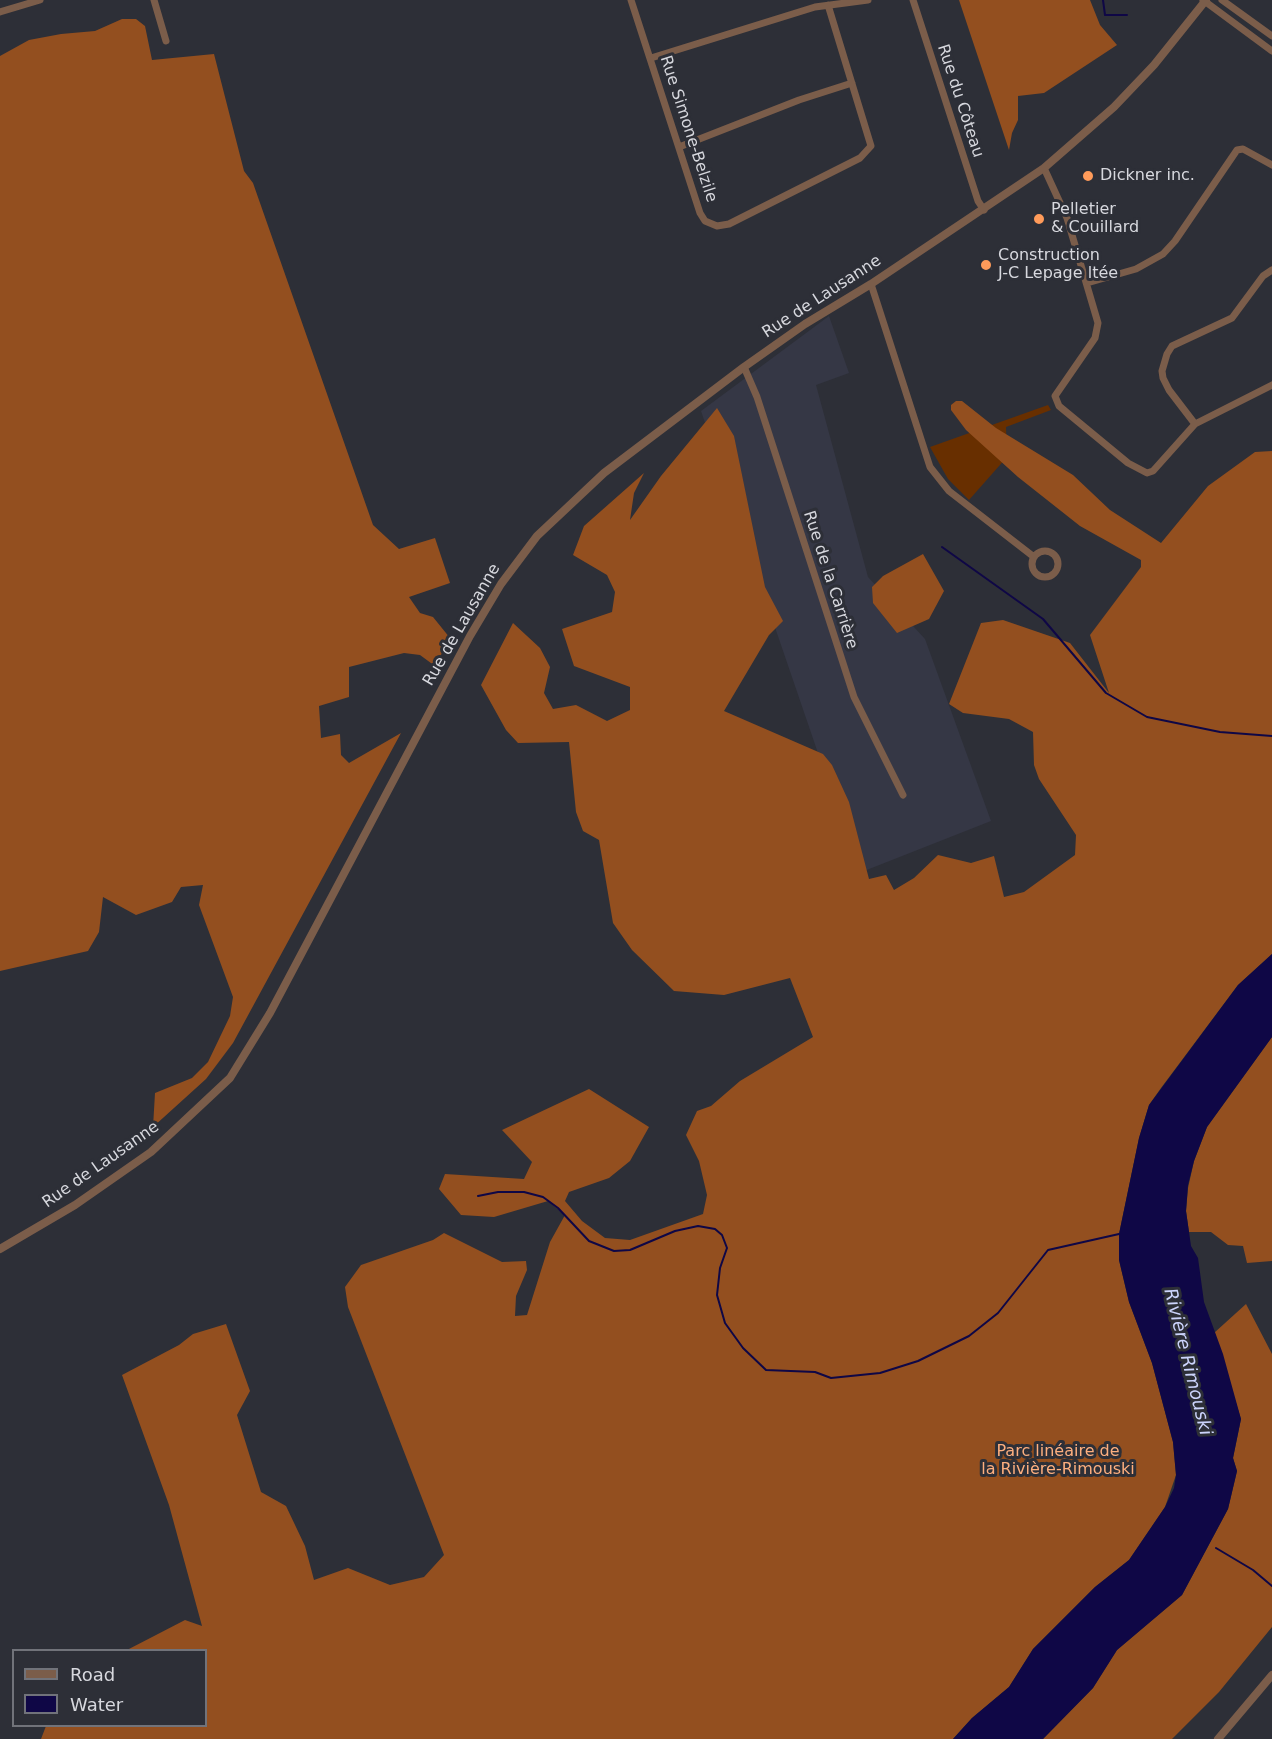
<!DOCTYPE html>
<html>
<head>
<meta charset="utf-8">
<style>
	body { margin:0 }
	#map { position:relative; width:1272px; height:1739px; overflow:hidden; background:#2d2f37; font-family:"DejaVu Sans",sans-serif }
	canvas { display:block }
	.legend { position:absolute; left:12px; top:1649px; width:195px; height:78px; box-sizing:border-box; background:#2d2f37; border:2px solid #71737a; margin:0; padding:8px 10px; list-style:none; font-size:18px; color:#d7d8de }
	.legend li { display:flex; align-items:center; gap:12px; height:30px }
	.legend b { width:30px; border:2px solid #71737a }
</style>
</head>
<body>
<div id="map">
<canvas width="1272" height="1739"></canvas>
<ul class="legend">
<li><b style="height:8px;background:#7b5d4a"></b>Road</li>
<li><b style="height:16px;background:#0f0746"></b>Water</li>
</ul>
</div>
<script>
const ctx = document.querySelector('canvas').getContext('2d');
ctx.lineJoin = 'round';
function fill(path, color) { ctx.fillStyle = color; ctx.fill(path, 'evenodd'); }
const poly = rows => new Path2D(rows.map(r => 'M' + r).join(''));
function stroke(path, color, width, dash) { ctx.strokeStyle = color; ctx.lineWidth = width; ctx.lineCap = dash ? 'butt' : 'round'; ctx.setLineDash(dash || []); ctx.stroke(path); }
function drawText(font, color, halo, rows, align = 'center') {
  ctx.font = font + ' "DejaVu Sans",sans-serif'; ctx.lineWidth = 6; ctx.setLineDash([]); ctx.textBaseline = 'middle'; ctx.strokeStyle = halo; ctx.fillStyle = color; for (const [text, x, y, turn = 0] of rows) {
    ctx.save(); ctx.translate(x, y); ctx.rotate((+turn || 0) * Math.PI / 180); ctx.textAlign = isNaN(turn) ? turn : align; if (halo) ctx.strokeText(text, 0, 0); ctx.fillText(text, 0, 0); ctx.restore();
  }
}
fill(poly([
	[829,316,849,373,816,385,868,577,925,639,991,821,859,873,701,411]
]), '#353745');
fill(poly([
	[1048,405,1051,410,1006,427,1007,457,969,500,948,479,930,447]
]), '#682f00');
fill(poly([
	[959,0,1090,0,1100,25,1117,45,1044,93,1018,96,1018,120,1012,133,1009,150],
	[122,19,136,19,145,26,152,60,214,54,244,171,253,183,373,525,399,549,435,538,450,583,409,597,420,613,433,617,450,638,435,666,420,655,404,653,349,667,349,697,319,706,321,738,340,734,341,755,349,763,401,733,233,1043,206,1079,153,1127,155,1093,192,1078,208,1062,230,1016,233,997,199,905,203,885,181,887,172,902,136,915,103,897,99,932,88,951,0,971,0,56,29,40,61,34,95,31],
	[956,401,962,401,996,428,1073,475,1110,510,1161,543,1208,486,1255,452,1272,451,1272,954,1238,985,1161,1088,1149,1105,1139,1138,1119,1234,1119,1260,1129,1302,1152,1363,1173,1442,1176,1475,1165,1507,1129,1560,1095,1587,1033,1649,1009,1687,972,1718,953,1739,41,1739,46,1726,206,1726,206,1650,127,1650,185,1620,202,1626,169,1505,122,1375,179,1345,193,1334,226,1324,250,1391,237,1415,261,1492,286,1506,305,1546,314,1580,348,1568,390,1585,424,1577,444,1555,348,1307,345,1287,361,1265,433,1240,444,1233,502,1262,526,1261,527,1270,516,1296,515,1316,527,1315,550,1242,565,1215,548,1201,494,1217,461,1215,439,1189,445,1174,524,1179,532,1162,502,1130,589,1089,649,1127,630,1161,609,1178,569,1192,565,1201,582,1221,605,1238,630,1240,703,1214,707,1195,699,1161,686,1135,697,1111,711,1106,740,1081,813,1037,790,978,724,995,674,991,632,950,613,923,599,840,583,831,576,812,569,742,518,743,506,730,481,685,513,623,540,648,550,667,544,693,553,709,576,705,607,721,630,710,630,687,574,666,562,629,612,612,615,592,607,575,573,555,584,526,644,473,634,493,630,520,661,476,717,408,734,436,765,587,783,621,769,635,724,711,823,754,832,765,849,802,869,879,886,875,894,890,914,878,938,855,971,863,994,856,1004,897,1024,892,1075,855,1076,835,1039,779,1034,765,1033,732,1009,719,963,713,949,704,981,623,1003,620,1070,643,1109,693,1090,635,1141,567,1141,560,1080,526,1018,477,966,430,951,410,951,405],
	[923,554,944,591,929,619,897,633,873,603,872,587,883,576],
	[1272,1037,1272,1261,1247,1263,1243,1246,1228,1245,1211,1232,1189,1232,1186,1211,1188,1188,1194,1161,1207,1127],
	[1246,1304,1272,1354,1272,1627,1219,1692,1172,1739,1043,1739,1093,1688,1117,1650,1182,1595,1228,1509,1237,1471,1233,1458,1241,1419,1214,1333]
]), '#934f1f');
fill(poly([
	[1272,954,1272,1037,1207,1127,1194,1161,1188,1185,1186,1211,1191,1246,1198,1258,1204,1302,1223,1354,1241,1419,1233,1458,1237,1471,1228,1509,1182,1595,1117,1650,1093,1688,1043,1739,953,1739,972,1718,1009,1687,1033,1649,1095,1587,1129,1560,1165,1507,1174,1488,1176,1475,1173,1442,1152,1363,1129,1302,1119,1260,1119,1234,1139,1138,1149,1105,1238,985]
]), '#0f0746');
stroke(poly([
	[1103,0,1105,15,1127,15],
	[942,547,1043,619,1106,693,1147,717,1220,732,1272,736],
	[478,1196,498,1192,524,1192,543,1197,558,1208,589,1241,614,1251,630,1250,675,1231,698,1226,715,1229,722,1235,727,1248,720,1268,717,1295,725,1323,743,1348,766,1370,815,1372,831,1378,880,1373,918,1361,969,1336,998,1313,1048,1250,1119,1234],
	[1216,1548,1253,1570,1272,1586]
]), '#0f0746', 2);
stroke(poly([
	[154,0,166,41],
	[631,0,700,213,705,221,717,226,729,224,860,158,871,146,828,5],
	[913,0,978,201,984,210],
	[1203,0,1272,51],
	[1222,0,1272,36],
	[0,12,40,0],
	[651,58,815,7,868,0],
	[679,147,799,100,852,83],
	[1044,168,1067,218,1098,323,1095,338,1055,396,1059,406,1128,463,1147,473,1153,471,1195,424,1272,385],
	[1087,283,1136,269,1163,254,1175,241,1237,150,1243,149,1272,165],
	[871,284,930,467,949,491,1034,557],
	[744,367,757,397,854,697,903,795],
	[1195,424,1169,390,1163,378,1162,371,1167,354,1172,346,1232,318,1263,276,1272,270],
	'1032 564a13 13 0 1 1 26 0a13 13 0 1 1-26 0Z'
]), '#7b5d4a', 7);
stroke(poly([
	[0,1249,75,1205,151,1152,230,1078,270,1013,470,636,501,584,537,536,604,473,744,367,805,324,871,284,1044,168,1114,107,1154,65,1206,0],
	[1218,1739,1272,1675]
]), '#7b5d4a', 8);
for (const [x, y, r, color] of [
	[1088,176,6,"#ff9b5a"],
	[1039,219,6,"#ff9b5a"],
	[986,265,6,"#ff9b5a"]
]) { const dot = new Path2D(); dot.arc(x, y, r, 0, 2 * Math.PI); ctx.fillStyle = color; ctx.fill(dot); stroke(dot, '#2d2f37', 2); }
drawText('16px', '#d7d8de', '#2d2f37', [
	["Rue du Côteau",960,101,72],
	["Rue Simone-Belzile",688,129,72],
	["Rue de Lausanne",822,297,-33],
	["Rue de la Carrière",830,580,72],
	["Rue de Lausanne",462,625,-60],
	["Rue de Lausanne",101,1165,-35]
]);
drawText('16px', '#d7d8de', '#2d2f37', [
	["Dickner inc.",1100,176],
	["Pelletier",1051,210],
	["& Couillard",1051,228],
	["Construction",998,256],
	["J-C Lepage ltée",998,274]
], 'left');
drawText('16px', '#fdaf7f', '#2d2f37', [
	["Parc linéaire de",1058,1452],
	["la Rivière-Rimouski",1058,1470]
]);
drawText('italic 18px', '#ccd4fc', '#2d2f37', [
	["Rivière Rimouski",1187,1362,76]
]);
</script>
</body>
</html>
